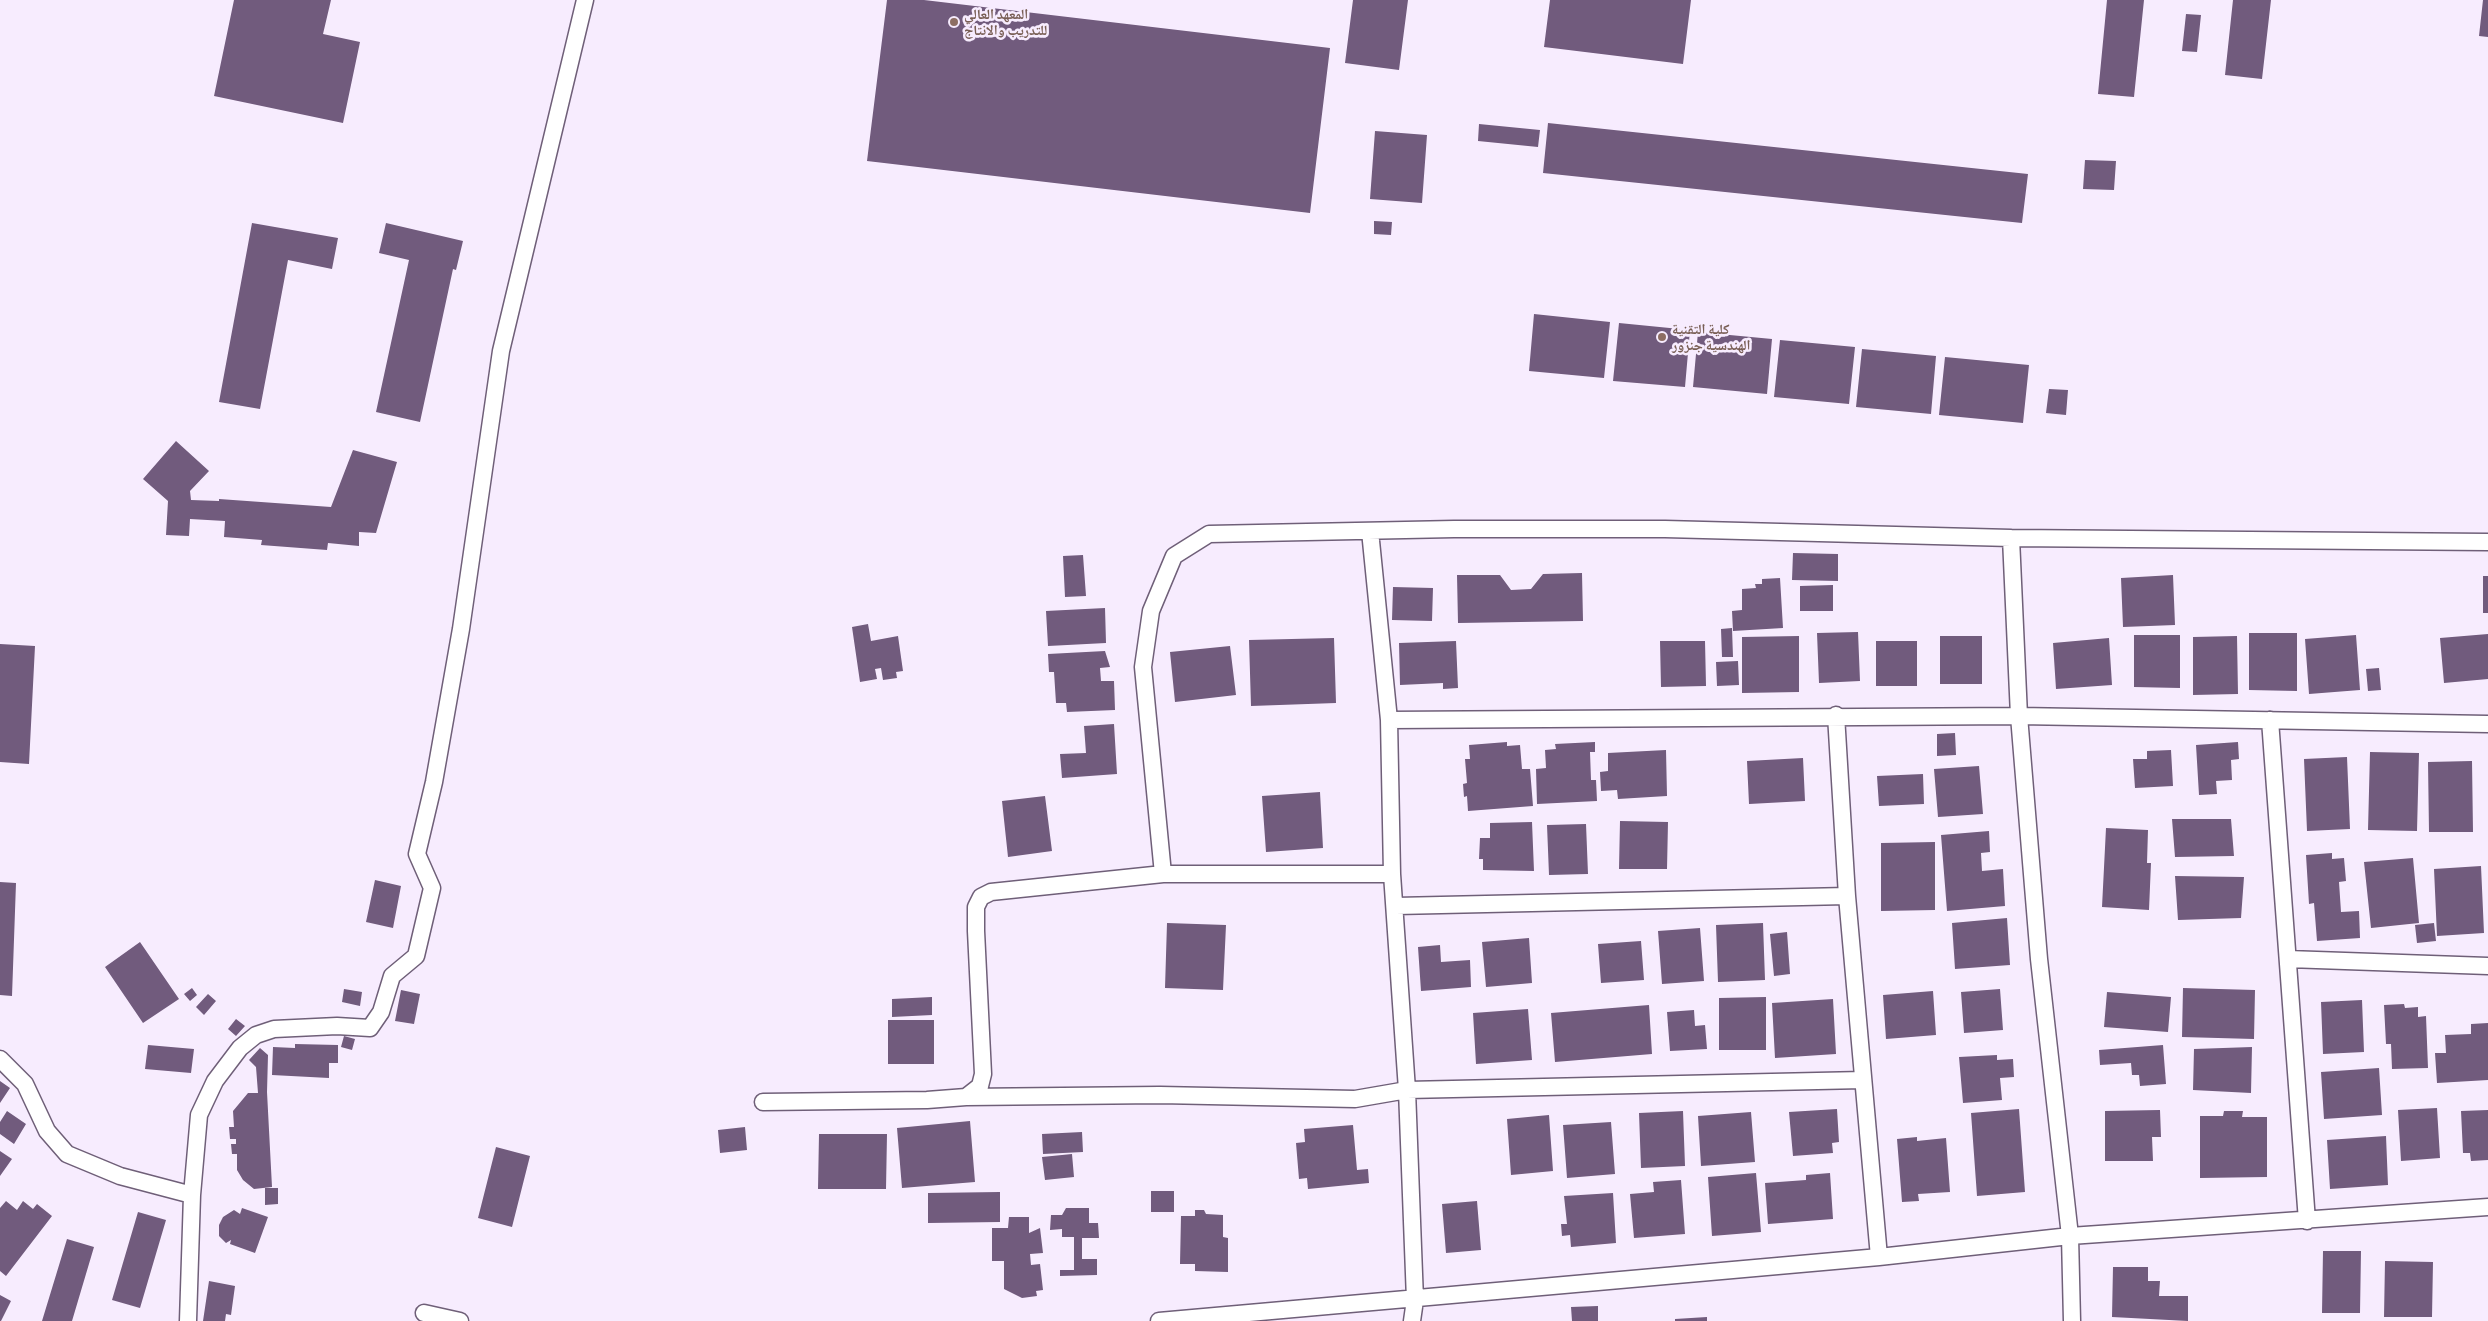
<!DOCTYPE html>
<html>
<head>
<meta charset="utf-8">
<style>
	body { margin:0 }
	canvas { display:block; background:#f7ecfe }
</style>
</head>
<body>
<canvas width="2488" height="1321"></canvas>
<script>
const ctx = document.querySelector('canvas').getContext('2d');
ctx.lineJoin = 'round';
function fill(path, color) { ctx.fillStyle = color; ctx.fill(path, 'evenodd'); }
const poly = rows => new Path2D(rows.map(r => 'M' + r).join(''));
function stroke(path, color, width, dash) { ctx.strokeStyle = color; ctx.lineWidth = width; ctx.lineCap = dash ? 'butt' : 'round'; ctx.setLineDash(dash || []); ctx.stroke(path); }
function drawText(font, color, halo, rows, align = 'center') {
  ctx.font = font + ' Barlow,"Noto Naskh Arabic",sans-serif'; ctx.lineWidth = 5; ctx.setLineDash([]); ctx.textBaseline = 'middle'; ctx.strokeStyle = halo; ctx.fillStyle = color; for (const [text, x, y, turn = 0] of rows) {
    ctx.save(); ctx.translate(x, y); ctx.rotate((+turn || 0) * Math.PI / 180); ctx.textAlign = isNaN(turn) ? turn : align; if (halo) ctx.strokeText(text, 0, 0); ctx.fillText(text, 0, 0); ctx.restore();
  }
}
fill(poly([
	[234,0,331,0,323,34,360,42,343,123,214,96],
	[887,0,924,0,1330,48,1310,213,867,161],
	[1353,0,1408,0,1399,70,1345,63],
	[1550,0,1691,0,1683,64,1544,47],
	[2107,0,2144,0,2134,97,2098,94],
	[2233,0,2271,0,2262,79,2225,75],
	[2483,0,2488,0,2488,37,2479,36],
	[2186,14,2201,15,2197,52,2182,51],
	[1548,123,2028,174,2022,223,1543,173],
	[1479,124,1540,130,1538,147,1478,141],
	[1375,131,1427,135,1422,203,1370,199],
	[2085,160,2116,161,2114,190,2083,189],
	[1374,221,1392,222,1391,235,1374,234],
	[252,223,338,238,332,269,288,260,260,409,219,402],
	[386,223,463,241,456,270,453,269,420,422,376,412,409,260,379,253],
	[1534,314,1610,322,1604,378,1529,371],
	[1619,323,1690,330,1685,387,1613,381],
	[1698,332,1772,339,1767,394,1693,387],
	[1780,340,1855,347,1849,404,1774,397],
	[1862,349,1936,356,1931,414,1856,407],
	[1945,357,2029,365,2023,423,1939,415],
	[2049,389,2068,390,2066,415,2046,413],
	[176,441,209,471,190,491,191,500,219,501,219,499,331,507,353,450,397,462,376,533,359,532,359,546,328,543,327,550,261,545,262,540,224,537,225,521,190,519,189,536,166,535,168,501,143,479],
	[1793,553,1838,554,1838,581,1792,580],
	[1083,555,1086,596,1065,597,1063,556],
	[1582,573,1583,621,1458,623,1457,575,1500,575,1511,590,1531,589,1543,574],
	[2173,575,2175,625,2123,627,2121,578],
	[2483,576,2488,576,2488,613,2483,613],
	[1780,578,1783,628,1733,631,1732,611,1742,610,1742,589,1756,588,1755,584,1762,584,1762,579],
	[1833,585,1833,611,1800,611,1800,586],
	[1393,587,1433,588,1432,621,1392,620],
	[1105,608,1106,643,1048,646,1046,611],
	[868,624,871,641,898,636,903,671,896,672,897,678,883,680,881,668,875,669,877,679,860,682,852,627],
	[1732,628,1733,657,1722,657,1721,629],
	[1858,632,1860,681,1819,683,1817,633],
	[2249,633,2297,633,2297,691,2249,690],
	[2488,634,2488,679,2444,683,2440,638],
	[2134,635,2180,635,2180,688,2134,687],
	[2356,635,2360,690,2309,694,2305,639],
	[1799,636,1799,692,1742,693,1742,637],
	[1940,636,1982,636,1982,684,1940,684],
	[2237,636,2238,694,2193,695,2193,637],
	[1334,638,1336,703,1251,706,1249,640],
	[2109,638,2112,685,2056,689,2053,643],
	[1456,641,1458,688,1443,689,1443,683,1400,685,1399,643],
	[1660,641,1705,641,1706,686,1661,687],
	[1876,641,1917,641,1917,686,1876,686],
	[0,644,35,646,29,764,0,762],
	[1230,646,1236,695,1175,702,1170,652],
	[1105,651,1110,667,1100,668,1101,681,1114,681,1115,710,1067,712,1066,703,1056,703,1054,672,1049,672,1048,654],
	[1738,661,1739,685,1717,686,1716,662],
	[2379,668,2381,690,2368,691,2366,669],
	[1114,724,1117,774,1062,778,1060,754,1086,753,1084,726],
	[1955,733,1956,755,1937,756,1937,734],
	[1507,742,1507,746,1520,745,1522,769,1530,769,1533,806,1468,811,1467,796,1464,797,1463,784,1467,783,1465,759,1470,759,1469,745],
	[1595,742,1595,752,1590,752,1591,780,1596,780,1597,801,1537,804,1536,769,1546,768,1545,750,1556,749,1555,744],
	[2238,742,2239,759,2231,760,2232,780,2216,781,2217,794,2199,795,2196,745],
	[1666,750,1667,796,1618,799,1617,790,1601,791,1600,772,1608,771,1608,753],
	[2171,750,2173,786,2135,788,2133,759,2147,759,2147,751],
	[2370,752,2419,753,2417,831,2368,830],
	[2347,757,2350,829,2307,831,2304,759],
	[1803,758,1805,801,1749,804,1747,761],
	[2472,761,2473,832,2429,832,2428,762],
	[1979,766,1983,814,1938,817,1934,769],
	[1923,774,1924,804,1879,806,1877,776],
	[1320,792,1323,848,1266,852,1262,796],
	[1045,796,1052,851,1008,857,1002,801],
	[2172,819,2231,819,2234,856,2175,857],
	[1620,821,1668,822,1667,869,1619,869],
	[1532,822,1534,871,1483,870,1483,859,1479,859,1480,838,1490,838,1490,823],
	[1586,824,1588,874,1549,875,1547,825],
	[2106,828,2148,830,2147,863,2151,863,2149,910,2102,907],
	[1989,831,1990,852,1981,853,1982,871,2003,869,2005,906,1947,911,1941,835],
	[1935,842,1935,910,1881,911,1881,843],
	[2332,853,2332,859,2344,858,2346,881,2339,882,2341,912,2359,911,2360,938,2317,941,2314,903,2309,904,2306,855],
	[2413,858,2419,923,2371,928,2364,862],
	[2481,866,2484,933,2437,936,2434,869],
	[2175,876,2244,877,2241,918,2178,920],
	[375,880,401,886,393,928,366,922],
	[0,882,16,883,12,996,0,995],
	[2007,918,2010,965,1955,969,1952,923],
	[1167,923,1226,925,1223,990,1165,988],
	[1763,923,1765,980,1718,982,1716,925],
	[2434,923,2436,941,2417,943,2415,925],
	[1700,928,1704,981,1662,984,1658,931],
	[1787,932,1790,974,1774,976,1770,934],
	[1529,938,1532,983,1486,987,1482,942],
	[1641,941,1644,980,1601,983,1598,944],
	[140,942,179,999,143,1023,105,967],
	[1440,945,1441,962,1470,960,1471,987,1421,991,1418,947],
	[192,988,197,995,190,1001,184,994],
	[2183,988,2255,990,2254,1039,2182,1037],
	[344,989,362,992,360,1006,342,1002],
	[2000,989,2003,1030,1964,1033,1961,992],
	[401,990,420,994,414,1024,395,1021],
	[1933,991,1936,1035,1886,1039,1883,995],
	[2107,992,2171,997,2168,1032,2104,1027],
	[208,994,216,1001,204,1015,196,1007],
	[932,997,932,1015,892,1017,892,999],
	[1766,997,1766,1050,1719,1050,1719,998],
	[1833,999,1836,1054,1775,1058,1772,1003],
	[2362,1000,2364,1052,2323,1054,2321,1002],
	[2404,1004,2405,1008,2418,1007,2418,1017,2426,1016,2428,1068,2392,1069,2391,1044,2386,1044,2384,1005],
	[1649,1005,1652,1054,1555,1062,1551,1013],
	[1528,1009,1532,1060,1476,1064,1473,1013],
	[1694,1010,1695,1026,1705,1025,1707,1049,1670,1051,1667,1012],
	[236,1019,245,1026,236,1036,228,1029],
	[888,1020,934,1020,934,1064,888,1064],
	[2488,1023,2488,1080,2437,1083,2435,1053,2446,1053,2445,1035,2471,1034,2471,1024],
	[344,1036,355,1039,352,1050,341,1047],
	[295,1044,338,1045,338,1063,329,1063,329,1078,272,1075,273,1047,295,1048],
	[148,1045,194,1049,191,1073,145,1069],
	[2163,1045,2166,1084,2140,1086,2139,1075,2132,1075,2131,1063,2100,1065,2099,1050],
	[2252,1047,2251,1093,2193,1090,2194,1049],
	[260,1048,268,1055,267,1092,272,1187,254,1189,243,1180,237,1170,237,1154,232,1154,231,1144,236,1144,236,1139,230,1139,229,1127,234,1127,233,1111,248,1093,258,1093,256,1067,249,1060],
	[1997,1055,1997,1060,2013,1059,2014,1077,2000,1078,2002,1100,1963,1103,1959,1057],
	[2379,1068,2382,1115,2324,1119,2321,1072],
	[0,1081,10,1088,0,1103],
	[2437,1108,2440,1158,2401,1161,2398,1110],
	[1837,1109,1839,1142,1832,1143,1833,1153,1793,1156,1789,1112],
	[2019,1109,2025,1192,1977,1196,1971,1113],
	[2160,1110,2161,1137,2152,1137,2153,1161,2105,1161,2105,1111],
	[2488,1110,2488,1160,2471,1161,2470,1153,2463,1153,2461,1111],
	[7,1111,26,1124,14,1144,0,1134,0,1122],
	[1683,1111,1685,1166,1641,1168,1639,1113],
	[2224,1111,2243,1111,2242,1117,2267,1117,2267,1177,2200,1178,2200,1116,2223,1116],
	[1751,1112,1755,1162,1701,1166,1698,1116],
	[1549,1115,1553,1171,1511,1175,1507,1119],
	[970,1121,975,1182,902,1188,897,1128],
	[1611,1122,1615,1174,1567,1178,1563,1125],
	[1353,1125,1357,1170,1368,1169,1369,1183,1308,1189,1307,1178,1299,1179,1296,1143,1305,1142,1304,1129],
	[745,1127,747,1150,720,1153,718,1130],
	[1082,1132,1083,1152,1043,1154,1042,1134],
	[819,1134,887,1134,886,1189,818,1189],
	[2386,1136,2388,1185,2330,1189,2327,1140],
	[1917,1137,1917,1141,1946,1138,1950,1192,1918,1194,1919,1201,1902,1202,1897,1139],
	[496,1147,530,1156,512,1227,478,1218],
	[0,1151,12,1159,0,1176],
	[1072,1154,1074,1177,1045,1180,1042,1157],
	[1756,1173,1761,1232,1712,1236,1708,1177],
	[1830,1173,1833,1219,1768,1224,1765,1183,1806,1180,1806,1175],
	[1681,1180,1685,1234,1634,1238,1630,1194,1654,1192,1653,1182],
	[265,1188,278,1188,278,1204,265,1205],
	[1151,1191,1174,1191,1174,1212,1151,1212],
	[1000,1192,1000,1222,928,1223,928,1193],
	[1613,1193,1616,1243,1571,1247,1570,1235,1562,1236,1561,1224,1567,1224,1564,1196],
	[6,1201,17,1210,23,1201,33,1209,37,1204,52,1216,6,1276,0,1271,0,1208],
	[1477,1201,1481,1250,1446,1253,1442,1204],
	[242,1208,268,1217,255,1253,230,1244,231,1240,226,1243,219,1236,219,1225,223,1217,234,1210,240,1214],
	[1066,1208,1089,1208,1089,1223,1098,1223,1099,1238,1082,1238,1082,1259,1097,1259,1097,1275,1060,1276,1060,1270,1074,1270,1074,1237,1062,1237,1062,1229,1050,1230,1051,1215,1062,1215],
	[1195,1210,1204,1210,1206,1214,1223,1215,1223,1237,1228,1238,1228,1272,1195,1271,1195,1264,1180,1264,1181,1216,1195,1216],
	[138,1212,166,1220,140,1308,112,1300],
	[1009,1217,1029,1217,1029,1233,1040,1228,1043,1253,1030,1254,1031,1265,1040,1264,1043,1290,1036,1291,1037,1296,1022,1298,1004,1289,1004,1261,992,1261,992,1228,1008,1228],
	[67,1239,94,1247,72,1321,42,1321],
	[2323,1251,2361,1251,2360,1313,2322,1313],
	[2385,1261,2433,1262,2432,1317,2384,1317],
	[2113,1267,2148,1267,2148,1281,2160,1281,2159,1296,2188,1296,2188,1321,2112,1317],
	[209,1281,235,1286,231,1315,226,1314,225,1321,203,1321],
	[0,1295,11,1301,1,1321,0,1321],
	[1598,1306,1598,1321,1572,1321,1571,1307],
	[1707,1317,1707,1321,1675,1321,1675,1319]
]), '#715b7d');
const minor = poly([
	[1370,531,1389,720],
	[1836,715,1847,896,1879,1257],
	[2270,720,2307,1221],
	[1163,874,1392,874],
	[1396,906,1847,896],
	[2288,959,2488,966],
	[0,1059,25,1084,47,1131,67,1154,120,1176,192,1195],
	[966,1097,1160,1095,1355,1099,1407,1090,1863,1080],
	[763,1102,927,1100,966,1097,980,1086,983,1074,976,931,976,907,981,897,991,892,1163,874,1143,667,1151,611,1174,556,1209,534,1454,529,1665,529,2011,538],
	[424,1313,460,1321],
	[188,1321,192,1195,199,1115,215,1081,240,1048,256,1035,274,1029,337,1026,370,1028,381,1012,392,976,416,956,432,888,417,854,434,782,461,629,501,351,585,0],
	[1159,1321,1879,1257,2070,1236,2488,1207],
	[1412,1321,1415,1300,1407,1090,1392,874,1389,720,2019,716,2488,724],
	[2072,1321,2070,1236,2039,959,2019,716,2011,538,2488,542]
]);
stroke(minor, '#6f5f78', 19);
stroke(minor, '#fff', 16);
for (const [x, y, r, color] of [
	[954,22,5,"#8d6e63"],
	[1662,337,5,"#8d6e63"]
]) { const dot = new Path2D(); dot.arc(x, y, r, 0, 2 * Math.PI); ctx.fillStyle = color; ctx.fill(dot); stroke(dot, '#f7ecfe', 2); }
drawText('bold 14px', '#785e54', '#f7ecfe', [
	["المعهد العالي",964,14],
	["للتدريب والانتاج",964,30],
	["كلية التقنية",1672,329],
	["الهندسية جنزور",1672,345]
], 'left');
</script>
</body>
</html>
